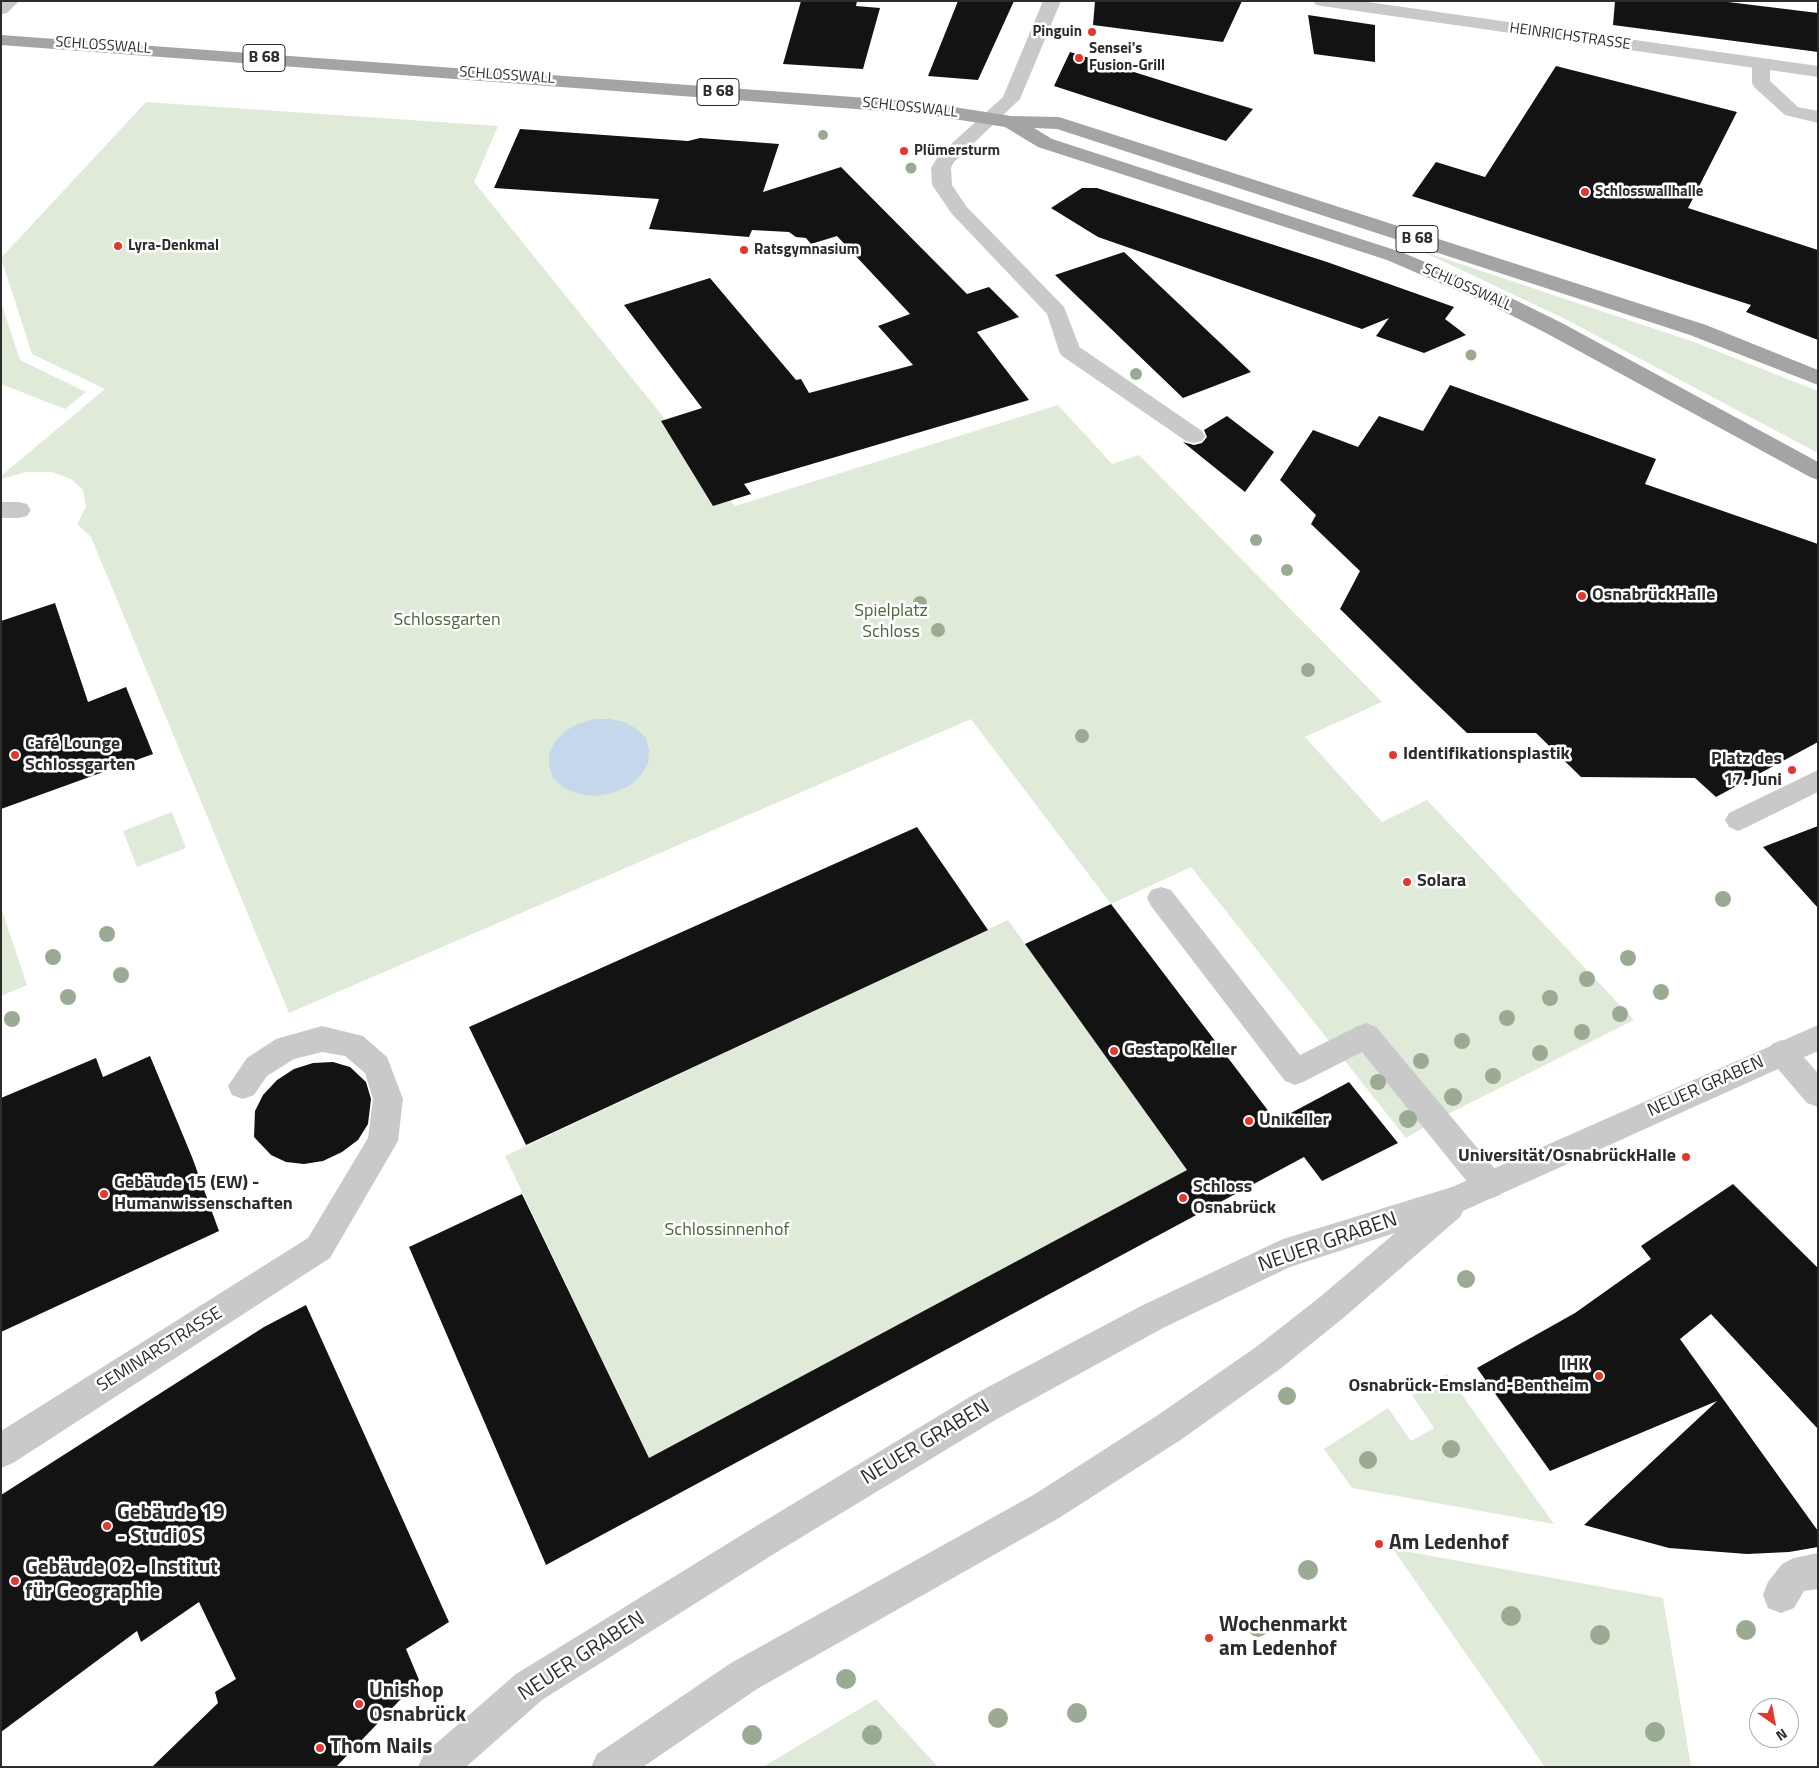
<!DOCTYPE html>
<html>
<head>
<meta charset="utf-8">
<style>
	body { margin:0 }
	#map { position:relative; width:1819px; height:1768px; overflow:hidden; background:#fff; font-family:"Titillium Web",sans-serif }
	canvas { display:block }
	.frame { position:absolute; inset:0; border:2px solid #2c2c2c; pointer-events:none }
	.north { position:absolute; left:1749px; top:1698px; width:50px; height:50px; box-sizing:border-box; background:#fff; border:1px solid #ababab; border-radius:50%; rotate:147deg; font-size:14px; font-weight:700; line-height:20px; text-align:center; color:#2c2c2c }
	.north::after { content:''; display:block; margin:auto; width:18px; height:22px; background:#e13930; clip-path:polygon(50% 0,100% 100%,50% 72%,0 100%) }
</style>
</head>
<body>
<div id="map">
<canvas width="1819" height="1768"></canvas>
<div class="frame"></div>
<div class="north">N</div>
</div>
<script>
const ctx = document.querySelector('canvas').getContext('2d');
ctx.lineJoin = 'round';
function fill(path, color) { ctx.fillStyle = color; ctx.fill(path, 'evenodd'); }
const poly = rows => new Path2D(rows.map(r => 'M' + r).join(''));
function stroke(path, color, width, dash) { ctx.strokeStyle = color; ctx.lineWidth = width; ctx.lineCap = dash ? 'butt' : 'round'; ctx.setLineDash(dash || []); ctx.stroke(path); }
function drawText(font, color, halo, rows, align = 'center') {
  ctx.font = font + ' "Titillium Web",sans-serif'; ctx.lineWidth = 5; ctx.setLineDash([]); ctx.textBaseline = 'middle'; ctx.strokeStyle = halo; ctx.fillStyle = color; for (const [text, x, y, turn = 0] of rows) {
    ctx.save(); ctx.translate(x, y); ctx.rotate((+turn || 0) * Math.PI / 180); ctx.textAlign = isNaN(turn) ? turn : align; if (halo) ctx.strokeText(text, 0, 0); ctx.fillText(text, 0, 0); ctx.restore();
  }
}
fill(poly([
	[146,102,498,126,474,182,735,506,1058,405,1112,464,1139,455,1382,702,1305,737,1382,822,1427,800,1634,1020,1436,1120,1406,1138,1191,867,1111,904,971,719,289,1013,91,537,77,524,86,507,83,490,71,479,52,472,26,472,1,479,1,476,105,389,32,354,1,258],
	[1419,250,1694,342,1818,391,1818,453,1565,319],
	[1,302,20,360,86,392,65,409,1,384],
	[172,812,186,848,137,867,123,831],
	[1,908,27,985,1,996],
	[1008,920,1187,1170,649,1458,505,1156],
	[1447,1374,1554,1524,1352,1488,1324,1449,1388,1408,1411,1441,1434,1428,1412,1395],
	[1393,1549,1663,1598,1691,1767,1545,1767],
	[876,1699,938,1767,763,1767]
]), '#e0ead9');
fill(poly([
	[594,719,610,719,624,722,637,729,646,738,649,750,648,763,641,775,629,786,613,793,595,796,579,794,564,788,553,778,549,766,549,753,555,742,565,731,578,724]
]), '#c5d7ea');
fill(poly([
	[801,1,857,1,856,6,880,8,863,69,783,64],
	[958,1,1014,1,978,80,928,76],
	[1095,1,1242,1,1223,42,1093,25],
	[1615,1,1720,1,1818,13,1818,52,1613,25],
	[1308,15,1375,25,1375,62,1314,54],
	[1070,52,1185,88,1253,109,1226,141,1165,122,1054,86],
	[1556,66,1737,112,1688,208,1818,250,1818,340,1746,312,1751,305,1412,196,1436,162,1485,177],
	[520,129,688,141,700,138,779,144,763,192,841,167,967,294,989,287,1019,317,977,332,1029,400,744,484,751,494,713,506,661,421,702,408,624,305,710,278,796,380,801,379,809,393,913,365,878,326,910,314,837,236,811,244,806,238,796,237,789,232,752,230,749,237,649,229,659,199,494,188],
	[1082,188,1097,188,1327,262,1454,307,1445,319,1466,335,1424,353,1376,336,1389,318,1362,329,1098,237,1051,208],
	[1124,252,1251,372,1183,398,1055,275],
	[1450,385,1656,459,1645,484,1818,544,1818,742,1716,797,1695,778,1581,777,1536,733,1467,733,1422,690,1340,609,1360,571,1311,524,1316,515,1280,480,1313,430,1358,447,1379,416,1423,431],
	[1227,416,1274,452,1245,492,1183,442,1194,445,1202,443,1207,437,1204,430],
	[55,603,88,702,126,687,153,754,1,809,1,621],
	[1818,826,1818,908,1763,847],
	[917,827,988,930,526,1145,469,1027],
	[1111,904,1276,1121,1349,1082,1398,1143,1322,1181,1304,1157,546,1565,409,1247,522,1194,649,1458,1187,1170,1025,944],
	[150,1056,192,1157,219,1231,1,1332,1,1098,96,1058,103,1077],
	[333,1062,350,1067,366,1082,371,1099,368,1124,358,1140,342,1152,323,1161,304,1164,286,1162,271,1155,254,1137,255,1111,263,1095,277,1080,294,1069,313,1063],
	[1733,1184,1818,1268,1818,1429,1711,1314,1680,1339,1818,1531,1818,1547,1789,1552,1747,1554,1669,1548,1584,1525,1717,1401,1550,1471,1477,1368,1575,1313,1651,1259,1641,1246],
	[306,1305,449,1622,406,1649,419,1680,336,1767,152,1767,218,1703,215,1692,236,1679,199,1602,141,1642,137,1631,1,1732,1,1495,264,1327]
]), '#131313');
fill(poly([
	[1761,59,1767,61,1770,65,1770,81,1798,107,1818,111,1818,123,1785,115,1754,87,1752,83,1752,65,1755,61,1761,59],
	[1070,344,1078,346,1202,431,1205,436,1202,441,1194,443,1186,441,1062,356,1059,351,1062,346,1070,344],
	[1818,770,1818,792,1747,827,1738,831,1729,827,1725,820,1729,813,1818,770],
	[1161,887,1171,890,1300,1055,1356,1027,1366,1023,1376,1027,1500,1175,1504,1185,1500,1195,1489,1199,1478,1195,1362,1052,1305,1081,1295,1085,1285,1081,1151,906,1147,898,1151,890,1161,887],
	[322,1026,363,1036,387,1057,403,1099,398,1141,330,1258,13,1463,1,1468,1,1431,308,1238,368,1138,373,1099,365,1073,345,1056,322,1052,294,1059,267,1076,254,1095,243,1099,232,1095,228,1086,247,1058,276,1039,322,1026]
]), '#c9c9c9');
fill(poly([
	[1,1,19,1,7,13,1,14,1,1],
	[1043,1,1061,1,1020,99,954,162,951,168,952,185,966,206,1064,307,1081,351,1078,356,1070,358,1062,356,1059,351,1047,314,952,214,932,185,931,168,939,155,1003,97,1043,1],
	[1313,1,1361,1,1818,66,1818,77,1322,6,1316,5,1313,1],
	[1,502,19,502,27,504,31,510,27,516,19,518,1,518,1,502],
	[1782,1040,1792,1044,1818,1073,1818,1107,1807,1103,1772,1062,1767,1053,1772,1044,1782,1040],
	[1818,1553,1818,1589,1804,1591,1794,1608,1781,1613,1768,1608,1763,1595,1768,1582,1782,1564,1794,1558,1818,1553]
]), '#c9c9c9');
fill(poly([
	[1818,1025,1818,1051,1463,1211,1460,1217,1342,1319,1280,1369,1182,1439,1059,1518,757,1689,643,1767,591,1767,597,1754,731,1663,1035,1494,1158,1415,1256,1347,1320,1297,1395,1233,1290,1267,1163,1328,997,1419,777,1552,542,1700,466,1767,418,1767,424,1754,516,1674,753,1528,973,1395,1141,1306,1283,1239,1452,1187,1818,1025]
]), '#c9c9c9');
fill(poly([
	[1,35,922,102,1011,116,1059,117,1706,325,1818,370,1818,385,1690,335,1057,129,1034,128,1052,139,1401,252,1505,295,1562,323,1818,462,1818,480,1810,477,1546,333,1491,305,1387,260,1038,147,1005,127,922,114,1,45,1,35]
]), '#a4a4a4');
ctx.fillStyle = '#9bab93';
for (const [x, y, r] of [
	[823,135,5],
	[911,168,5.5],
	[1471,355,5.5],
	[1136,374,6],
	[1256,540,6],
	[1287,570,6],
	[920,603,7],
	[938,630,7],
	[1308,670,7],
	[1082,736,7],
	[1723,899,8],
	[107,934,8],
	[53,957,8],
	[1628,958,8],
	[121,975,8],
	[1587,979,8],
	[1661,992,8],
	[68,997,8],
	[1550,998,8],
	[1620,1014,8],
	[1507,1018,8],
	[12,1019,8],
	[1582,1032,8],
	[1462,1041,8],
	[1540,1053,8],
	[1421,1061,8],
	[1493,1076,8],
	[1378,1082,8],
	[1453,1097,9],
	[1408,1119,9],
	[1466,1279,9],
	[1287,1396,9],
	[1451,1449,9],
	[1368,1460,9],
	[1308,1570,10],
	[1511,1616,10],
	[1258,1627,10],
	[1746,1630,10],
	[1600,1635,10],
	[846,1679,10],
	[1077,1713,10],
	[998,1718,10],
	[1655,1732,10],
	[752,1735,10],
	[872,1735,10]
]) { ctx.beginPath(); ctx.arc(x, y, r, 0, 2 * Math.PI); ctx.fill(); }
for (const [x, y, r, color] of [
	[1092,32,5,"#e13930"],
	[1079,58,5,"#e13930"],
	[904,151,5,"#e13930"],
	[1585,192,5,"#e13930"],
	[118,246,5,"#e13930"],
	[744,250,5,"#e13930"],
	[1582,596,5,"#e13930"],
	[15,755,5,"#e13930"],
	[1393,755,5,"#e13930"],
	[1792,770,5,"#e13930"],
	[1407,882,5,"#e13930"],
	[1114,1051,5,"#e13930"],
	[1249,1121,5,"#e13930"],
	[1686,1157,5,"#e13930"],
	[104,1194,5,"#e13930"],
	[1183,1198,5,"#e13930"],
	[1599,1376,5,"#e13930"],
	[107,1526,5,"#e13930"],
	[1379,1544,5,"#e13930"],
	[15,1581,5,"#e13930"],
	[1209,1638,5,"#e13930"],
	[359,1704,5,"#e13930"],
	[320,1748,5,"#e13930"]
]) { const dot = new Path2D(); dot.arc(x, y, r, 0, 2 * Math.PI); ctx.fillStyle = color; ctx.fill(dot); stroke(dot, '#fff', 2); }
drawText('bold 15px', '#2c2c2c', '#fff', [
	["Pinguin",1082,32,"right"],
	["Sensei's",1089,49],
	["Fusion-Grill",1089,66],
	["Plümersturm",914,151],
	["Schlosswallhalle",1595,192],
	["Lyra-Denkmal",128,246],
	["Ratsgymnasium",754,250]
], 'left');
drawText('15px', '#2c2c2c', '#fff', [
	["HEINRICHSTRASSE",1570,37,8],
	["SCHLOSSWALL",103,46,4],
	["SCHLOSSWALL",507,76,4],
	["SCHLOSSWALL",910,108,6],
	["SCHLOSSWALL",1467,288,24]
]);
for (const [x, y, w] of [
	[264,58,42],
	[718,92,42],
	[1417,239,42]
]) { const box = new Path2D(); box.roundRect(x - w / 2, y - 13.5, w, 27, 4); ctx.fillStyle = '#fff'; ctx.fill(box); stroke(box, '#2c2c2c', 1); }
drawText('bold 16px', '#2c2c2c', null, [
	["B 68",264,58],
	["B 68",718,92],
	["B 68",1417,239]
]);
drawText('bold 18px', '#2c2c2c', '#fff', [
	["OsnabrückHalle",1592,596],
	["Café Lounge",25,745],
	["Schlossgarten",25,766],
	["Identifikationsplastik",1403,755],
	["Platz des",1782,760,"right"],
	["17. Juni",1782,781,"right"],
	["Solara",1417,882],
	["Gestapo Keller",1124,1051],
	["Unikeller",1259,1121],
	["Universität/OsnabrückHalle",1676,1157,"right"],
	["Gebäude 15 (EW) -",114,1184],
	["Humanwissenschaften",114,1205],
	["Schloss",1193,1188],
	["Osnabrück",1193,1209],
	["IHK",1589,1366,"right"],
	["Osnabrück-Emsland-Bentheim",1589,1387,"right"]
], 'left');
drawText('18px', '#4a663b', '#fff', [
	["Spielplatz",891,612],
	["Schloss",891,633],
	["Schlossgarten",447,621],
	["Schlossinnenhof",727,1231]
]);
drawText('18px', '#2c2c2c', '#fff', [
	["NEUER GRABEN",1706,1087,-24],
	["SEMINARSTRASSE",160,1350,-32]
]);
drawText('21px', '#2c2c2c', '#fff', [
	["NEUER GRABEN",1328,1243,-19],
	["NEUER GRABEN",926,1443,-31],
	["NEUER GRABEN",582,1657,-33]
]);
drawText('bold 21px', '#2c2c2c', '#fff', [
	["Gebäude 19",117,1514],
	["- StudiOS",117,1538],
	["Am Ledenhof",1389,1544],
	["Gebäude 02 - Institut",25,1569],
	["für Geographie",25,1593],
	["Wochenmarkt",1219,1626],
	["am Ledenhof",1219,1650],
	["Unishop",369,1692],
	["Osnabrück",369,1716],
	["Thom Nails",330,1748]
], 'left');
</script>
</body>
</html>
